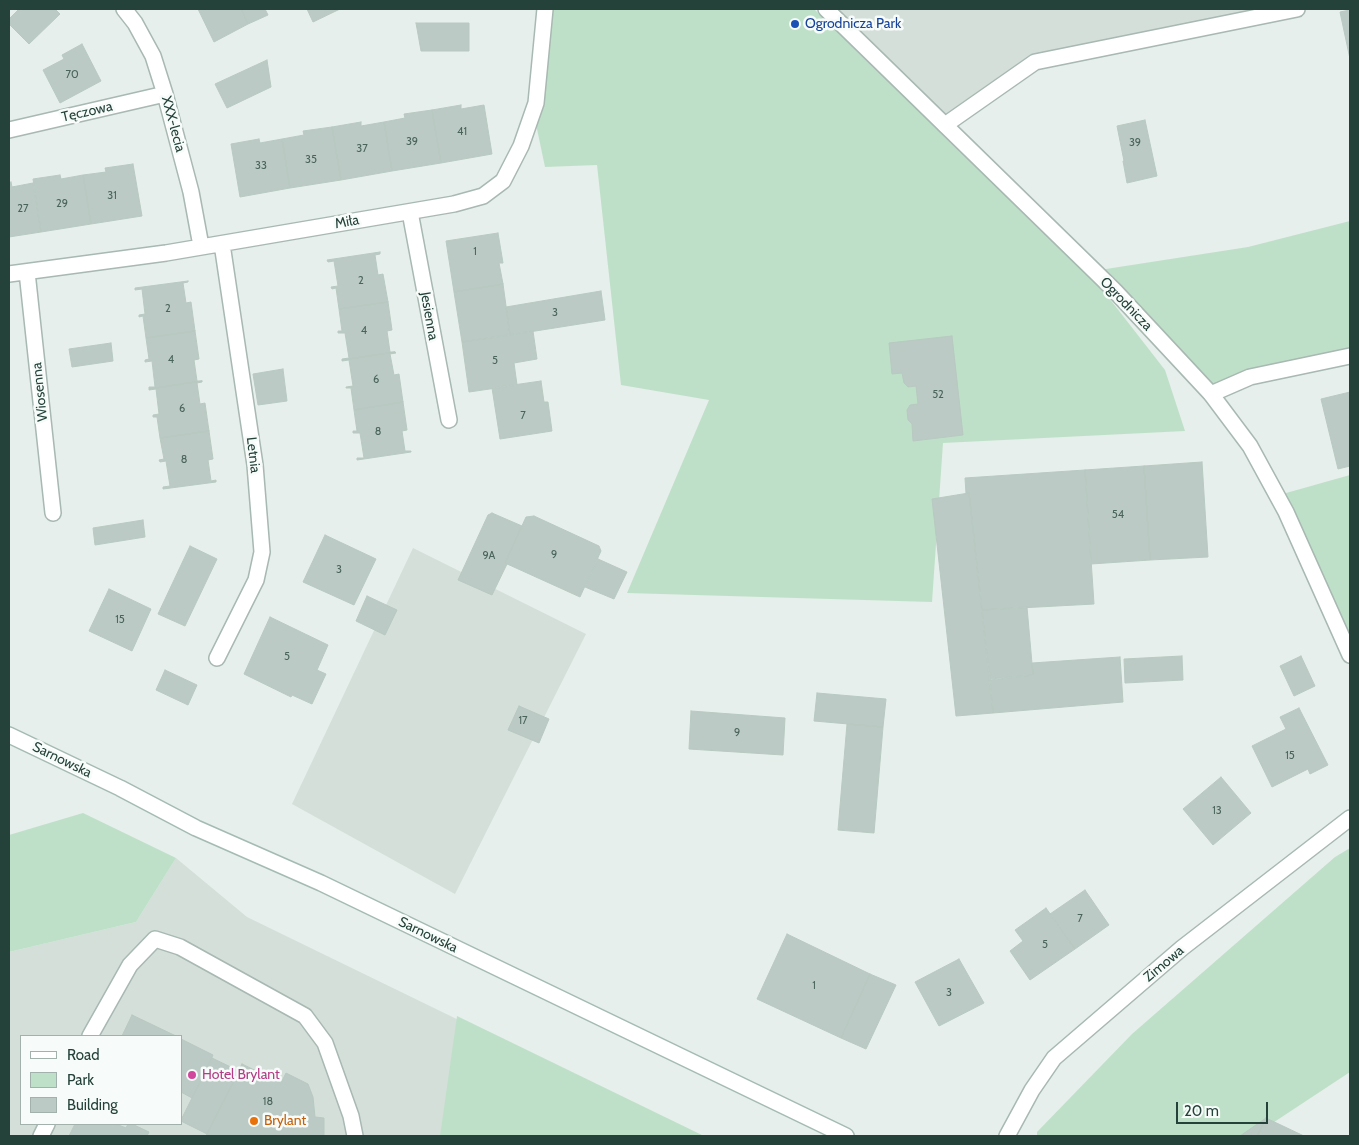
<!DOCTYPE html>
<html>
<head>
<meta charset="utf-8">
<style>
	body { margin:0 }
	#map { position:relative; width:1359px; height:1145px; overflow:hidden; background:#e6efeb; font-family:Cabin,sans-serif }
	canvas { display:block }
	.frame { position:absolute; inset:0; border:10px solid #24423a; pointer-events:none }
	.legend { position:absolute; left:20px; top:1035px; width:162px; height:90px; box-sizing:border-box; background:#f7fbf9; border:1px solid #a3b1ad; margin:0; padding:6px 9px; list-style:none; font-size:15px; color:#24423a }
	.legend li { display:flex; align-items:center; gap:10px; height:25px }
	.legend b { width:25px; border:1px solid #a3b1ad }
	.scale { position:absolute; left:1176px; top:1102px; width:92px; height:22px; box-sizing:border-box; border:2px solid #24423a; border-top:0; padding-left:6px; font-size:15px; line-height:18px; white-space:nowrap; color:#24423a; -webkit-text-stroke:4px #f7fbf9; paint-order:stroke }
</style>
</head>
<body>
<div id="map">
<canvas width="1359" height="1145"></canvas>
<div class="frame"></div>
<ul class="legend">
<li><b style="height:6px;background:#fff"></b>Road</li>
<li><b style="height:14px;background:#bfe0c8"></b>Park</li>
<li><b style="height:14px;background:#bbcac4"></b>Building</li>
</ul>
<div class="scale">20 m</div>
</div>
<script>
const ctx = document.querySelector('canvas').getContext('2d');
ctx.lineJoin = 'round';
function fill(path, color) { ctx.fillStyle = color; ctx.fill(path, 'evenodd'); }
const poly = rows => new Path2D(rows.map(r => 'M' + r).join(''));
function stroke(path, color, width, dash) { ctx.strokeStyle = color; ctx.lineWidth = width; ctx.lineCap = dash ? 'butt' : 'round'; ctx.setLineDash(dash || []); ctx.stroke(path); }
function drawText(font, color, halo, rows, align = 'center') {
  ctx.font = font + ' Cabin,sans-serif'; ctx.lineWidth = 5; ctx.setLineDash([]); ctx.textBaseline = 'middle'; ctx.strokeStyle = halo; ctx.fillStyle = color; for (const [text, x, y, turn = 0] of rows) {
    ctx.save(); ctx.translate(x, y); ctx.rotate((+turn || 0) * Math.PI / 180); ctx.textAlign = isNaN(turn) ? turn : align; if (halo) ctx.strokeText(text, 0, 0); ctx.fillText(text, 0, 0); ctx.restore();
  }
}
fill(poly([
	[826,9,1297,9,1035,62,945,125],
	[413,548,586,634,455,894,292,804],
	[176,858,247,917,697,1136,9,1136,9,952,136,922],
	[21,1036,181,1036,181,1124,21,1124]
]), '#d4dfda');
fill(poly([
	[543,9,814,9,1102,289,1165,370,1185,431,943,443,932,602,627,593,709,400,621,385,597,165,545,167,533,110],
	[1350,221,1350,356,1211,394,1093,271,1248,247],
	[1350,475,1350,650,1279,495],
	[83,813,176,858,136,922,9,952,9,835],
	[1350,848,1350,1072,1253,1136,1037,1136,1037,1132,1132,1034,1335,857],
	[457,1016,704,1136,440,1136]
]), '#bfe0c8');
const building = poly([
	[19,9,55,9,60,14,29,44,9,24,9,19,19,9],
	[198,9,241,9,248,24,214,42,198,9],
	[241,9,265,9,268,15,248,24,241,9],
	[307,9,340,9,313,22,307,9],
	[1350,10,1350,59,1340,12,1350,10],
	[416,23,469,23,469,51,421,51,416,23],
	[82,44,101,81,60,103,43,70,64,59,62,55,82,44],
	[267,60,271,87,227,108,215,84,267,60],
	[461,105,461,109,484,105,492,154,441,163,432,110,461,105],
	[432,110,441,163,392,171,384,122,405,118,404,114,432,110],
	[1145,120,1157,176,1127,183,1123,161,1124,161,1117,126,1145,120],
	[361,122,361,126,384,122,392,171,341,180,332,127,361,122],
	[332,127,341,180,290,188,282,139,304,135,303,131,332,127],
	[259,139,260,143,282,139,290,188,240,197,231,144,259,139],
	[133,164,142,216,91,224,83,175,106,172,105,168,133,164],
	[60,175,61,179,83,175,91,224,41,232,33,179,60,175],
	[11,182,12,187,33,183,41,232,9,237,9,183,11,182],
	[498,233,503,263,499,263,503,284,454,292,446,241,498,233],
	[380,252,380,254,375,255,378,275,383,274,388,302,339,309,336,288,332,289,331,287,338,286,334,261,328,262,327,260,380,252],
	[188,281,188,282,183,283,186,303,191,302,195,331,146,338,143,316,139,317,139,315,145,314,142,289,135,290,135,288,188,281],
	[503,284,510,335,462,342,454,292,503,284],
	[601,291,605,320,510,335,506,307,601,291],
	[388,302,392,330,387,331,390,352,395,352,342,360,342,359,349,358,345,333,338,333,338,331,342,331,339,309,388,302],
	[195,331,199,359,194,360,197,381,202,381,149,389,149,387,155,387,152,361,145,362,145,360,149,359,146,338,195,331],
	[533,331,537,359,514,363,517,385,469,392,462,342,533,331],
	[952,336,963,435,913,441,912,424,908,420,907,410,910,405,918,404,916,386,908,387,904,383,902,373,892,374,889,343,952,336],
	[111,343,113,361,72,367,69,349,111,343],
	[395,352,396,353,390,354,394,375,399,374,403,402,354,410,351,388,346,388,346,387,353,386,349,360,342,361,342,360,395,352],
	[283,369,287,401,258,405,253,374,283,369],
	[202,381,202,382,197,383,200,404,205,403,209,431,160,438,157,417,153,417,153,415,159,414,156,389,149,390,149,389,202,381],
	[541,381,544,402,548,402,552,431,500,439,492,388,541,381],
	[1350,392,1350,466,1338,469,1321,399,1350,392],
	[403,402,407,430,402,431,405,451,411,451,411,452,357,460,357,458,364,458,360,433,353,433,353,431,357,431,354,410,403,402],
	[209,431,213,459,208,460,211,481,216,480,216,482,163,489,163,487,170,486,166,461,160,462,159,460,164,459,160,438,209,431],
	[1202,462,1208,557,1150,560,1144,466,1202,462],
	[1144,466,1150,560,1091,564,1085,470,1144,466],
	[1085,470,1094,604,982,610,969,493,966,494,965,478,1085,470],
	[969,493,993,713,956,716,932,499,969,493],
	[492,513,522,526,505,563,507,564,492,595,458,580,488,515,492,513],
	[534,516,599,546,601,551,580,597,505,563,526,517,534,516],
	[143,520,145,537,95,545,93,528,143,520],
	[325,535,376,559,354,605,303,582,325,535],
	[190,546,217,559,185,626,158,614,190,546],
	[598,559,627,572,614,599,585,587,598,559],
	[109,589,151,609,132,651,89,631,109,589],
	[367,596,397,610,385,635,356,621,367,596],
	[1027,607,1033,675,990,680,982,610,1027,607],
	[270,617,328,645,317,670,326,674,312,704,292,695,291,697,244,674,270,617],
	[1182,656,1183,680,1125,683,1124,659,1182,656],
	[1301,656,1315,686,1294,696,1280,666,1301,656],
	[1120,657,1123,702,993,713,990,679,1033,675,1032,663,1120,657],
	[165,670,197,685,188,705,156,690,165,670],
	[817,693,886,699,883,727,814,721,817,693],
	[519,706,549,719,539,743,508,730,519,706],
	[1299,708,1328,765,1310,774,1308,769,1272,787,1252,746,1286,729,1280,717,1299,708],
	[691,711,785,718,783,755,689,749,691,711],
	[847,724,883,727,874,833,838,830,847,724],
	[1221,777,1251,813,1213,845,1183,809,1221,777],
	[1085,890,1109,925,1075,949,1050,914,1085,890],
	[1046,908,1075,949,1030,980,1010,951,1023,941,1015,930,1046,908],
	[787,934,870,974,841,1038,757,999,787,934],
	[959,959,984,1003,939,1026,915,982,959,959],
	[870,974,896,985,866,1049,841,1038,870,974],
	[132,1015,176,1036,122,1036,132,1015],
	[181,1039,213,1055,192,1098,181,1092,181,1039],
	[212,1058,239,1071,207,1134,181,1121,181,1120,212,1058],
	[242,1064,281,1083,286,1073,308,1084,313,1097,315,1117,324,1118,324,1136,206,1136,242,1064],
	[1266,1118,1257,1136,1240,1136,1266,1118],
	[1266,1118,1304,1136,1257,1136,1266,1118],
	[75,1124,116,1124,126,1128,128,1124,132,1124,149,1132,147,1136,69,1136,75,1124]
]);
fill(building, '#bbcac4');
stroke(building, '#b8c9c2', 1);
const lane = poly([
	[945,125,1035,62,1297,9],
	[1211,394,1250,377,1350,356],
	[90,1036,130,965,155,939,180,947,305,1016,325,1043,351,1116,355,1136],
	[41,1136,47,1124]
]);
const street = poly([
	[124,9,135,23,153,56,165,94,191,192,201,246],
	[826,9,1115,291,1211,394,1250,446,1286,512,1350,655],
	[9,130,165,94],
	[410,212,449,420],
	[27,272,53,513],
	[9,274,166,253,454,204,483,196,503,181,521,146,536,103,545,9],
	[217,658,256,580,262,552,255,465,222,244],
	[1007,1136,1032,1090,1054,1058,1182,948,1350,818]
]);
const secondary = poly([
	[9,735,120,788,196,828,321,883,846,1136]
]);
stroke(lane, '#a8b8b2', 18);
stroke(street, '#a8b8b2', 18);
stroke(secondary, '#a4bbb3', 18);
stroke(lane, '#fff', 15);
stroke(street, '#fff', 15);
stroke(secondary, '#fff', 15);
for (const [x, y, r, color] of [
	[795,24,5,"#1a4fb4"],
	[192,1075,5,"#d1479c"],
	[254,1121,5,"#e8710a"]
]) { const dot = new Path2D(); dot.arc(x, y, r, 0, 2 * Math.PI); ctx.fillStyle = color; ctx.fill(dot); stroke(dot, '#f7fbf9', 2); }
drawText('11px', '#4a645c', null, [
	["70",72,75],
	["41",462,132],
	["39",412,142],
	["39",1135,143],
	["37",362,149],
	["35",311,160],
	["33",261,166],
	["31",112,196],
	["29",62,204],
	["27",23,209],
	["1",475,252],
	["2",361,281],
	["2",168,309],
	["3",555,313],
	["4",364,331],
	["4",171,360],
	["5",495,361],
	["6",376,380],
	["52",938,395],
	["6",182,409],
	["7",523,416],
	["8",378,432],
	["8",184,460],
	["54",1118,515],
	["9",554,555],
	["9A",489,556],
	["3",339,570],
	["15",120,620],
	["5",287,657],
	["17",523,721],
	["9",737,733],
	["15",1290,756],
	["13",1217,811],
	["7",1080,919],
	["5",1045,945],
	["1",814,986],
	["3",949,993],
	["18",268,1102]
]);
drawText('14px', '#164399', '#f7fbf9', [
	["Ogrodnicza Park",805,24]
], 'left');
drawText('14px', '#24423a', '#f7fbf9', [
	["Tęczowa",87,112,-13],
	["XXX-lecia",173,124,75],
	["Miła",347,222,-10],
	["Ogrodnicza",1126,304,46],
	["Jesienna",429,316,80],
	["Wiosenna",40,392,-96],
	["Letnia",253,455,83],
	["Sarnowska",62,760,26],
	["Sarnowska",428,935,26],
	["Zimowa",1164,964,-40]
]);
drawText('14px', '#b23c85', '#f7fbf9', [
	["Hotel Brylant",202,1075]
], 'left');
drawText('14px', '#c56008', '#f7fbf9', [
	["Brylant",264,1121]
], 'left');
</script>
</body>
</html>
